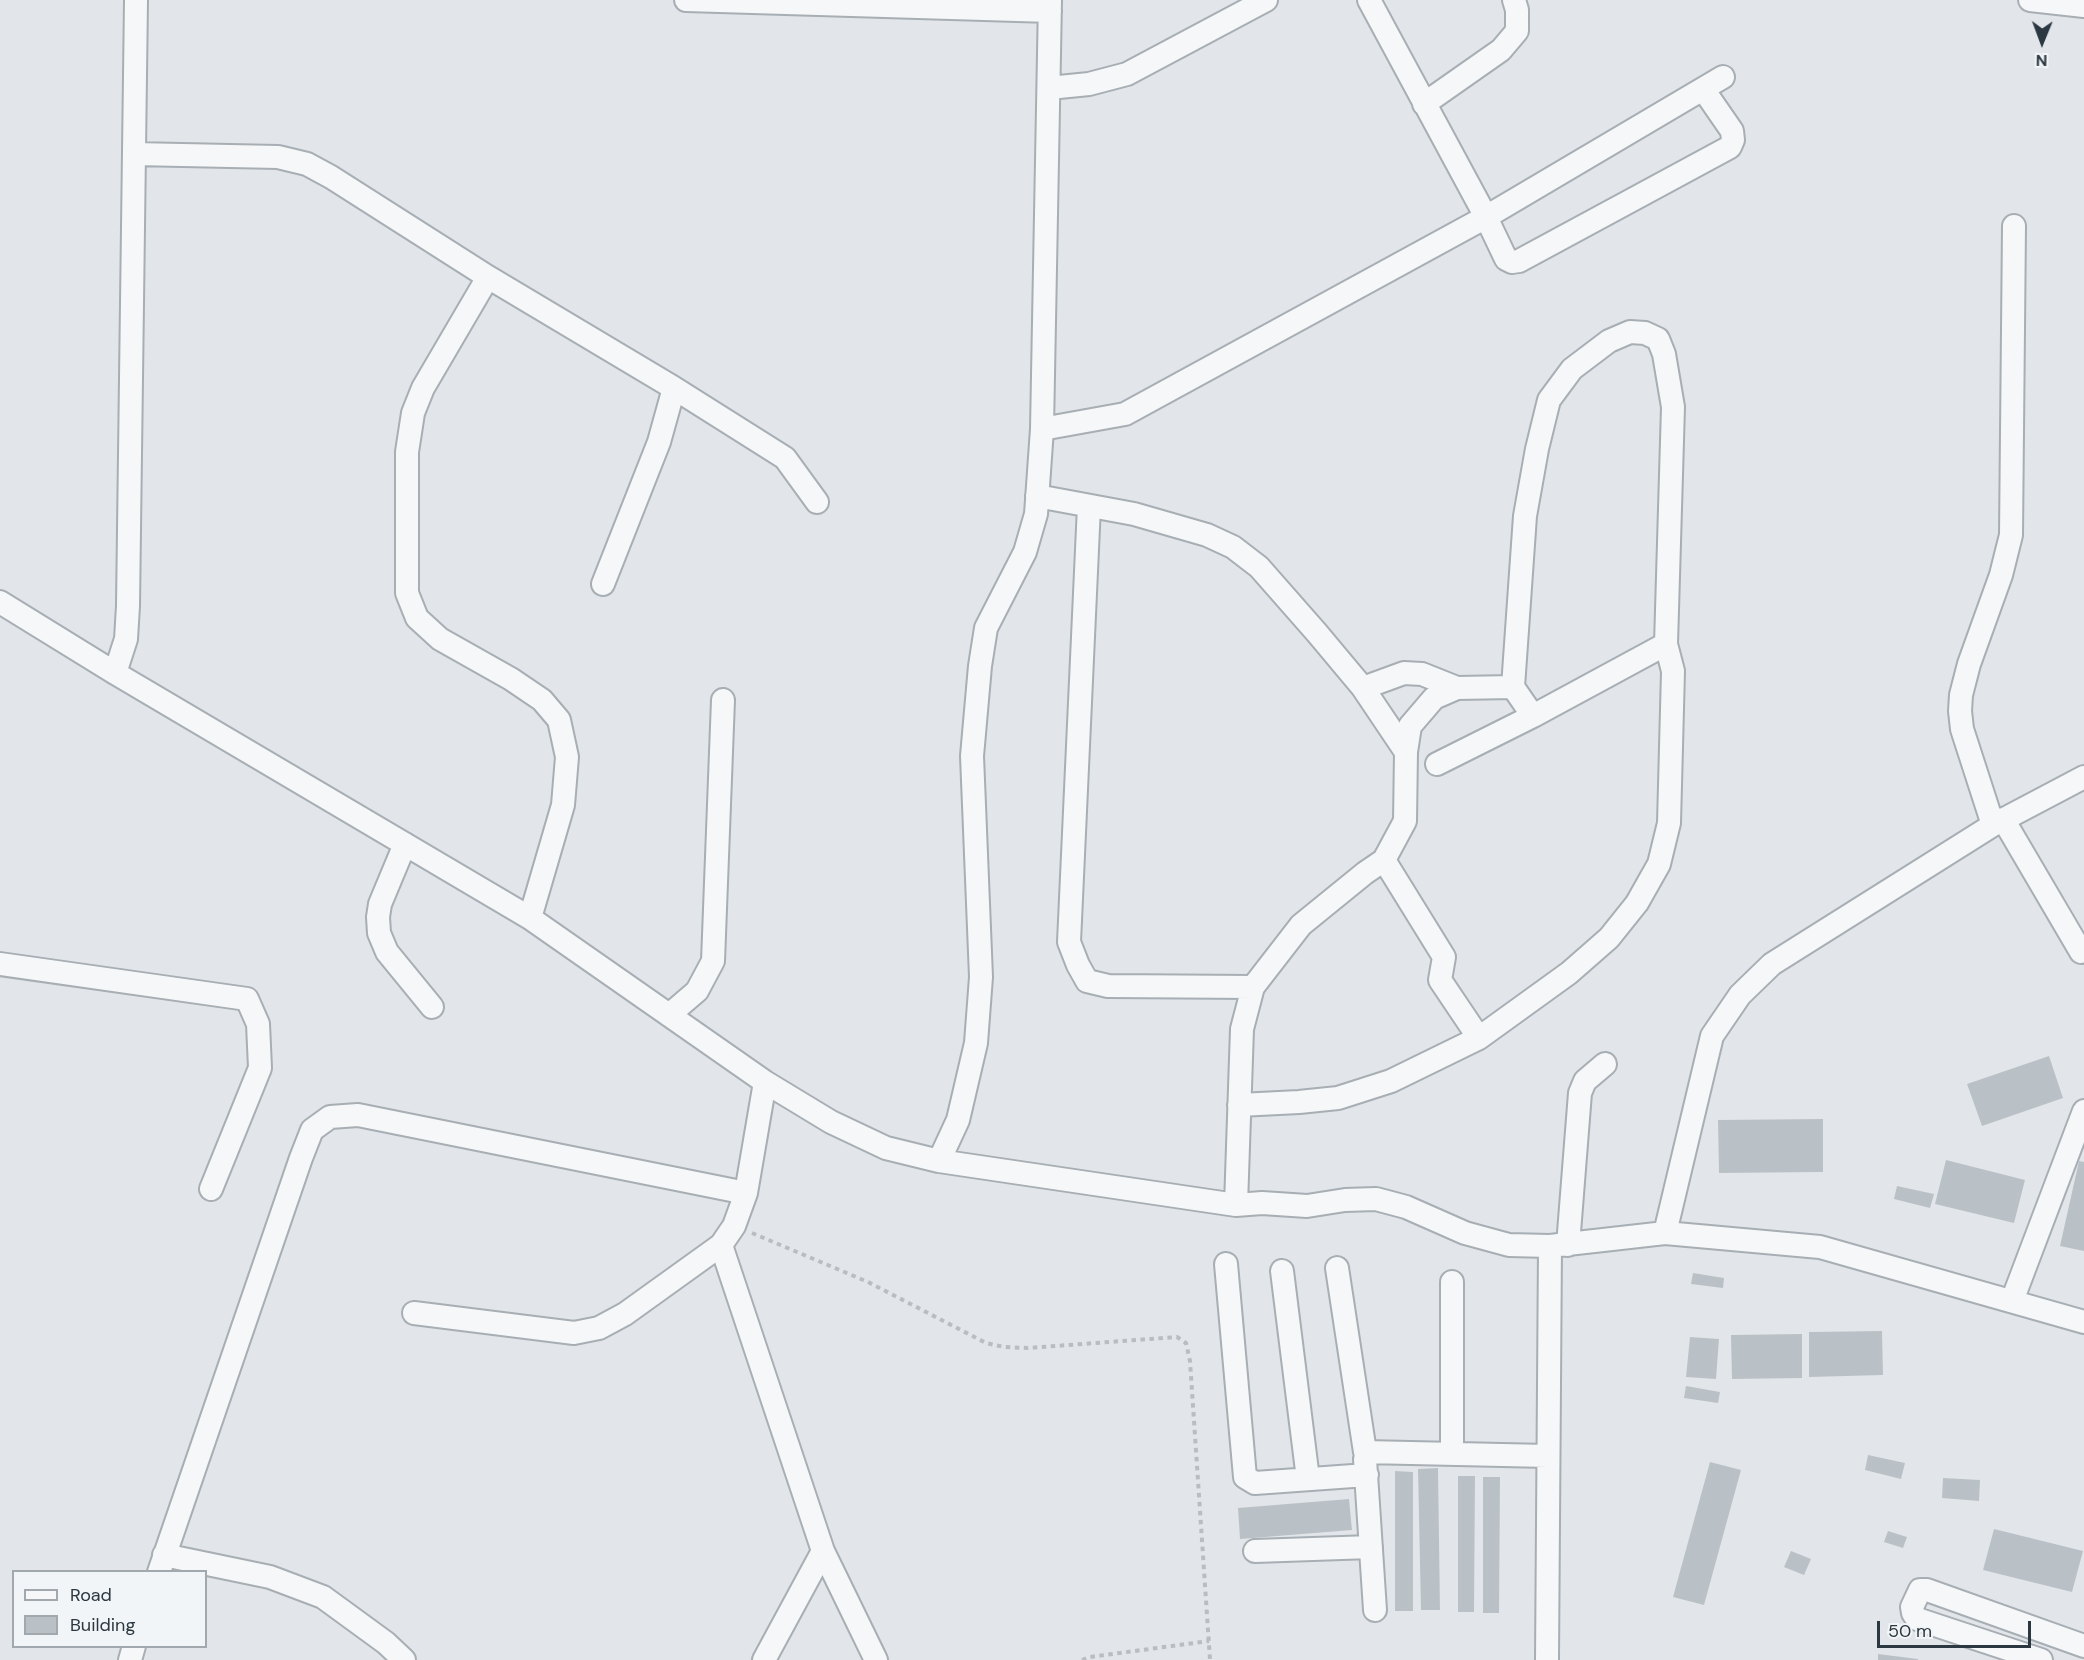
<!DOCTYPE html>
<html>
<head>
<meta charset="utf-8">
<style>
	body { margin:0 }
	#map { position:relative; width:2084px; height:1660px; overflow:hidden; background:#e2e6ea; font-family:"DM Sans",sans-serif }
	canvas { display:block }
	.legend { position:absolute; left:12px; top:1570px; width:195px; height:78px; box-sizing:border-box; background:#f2f5f7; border:2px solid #a2a9ae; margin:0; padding:8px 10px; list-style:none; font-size:18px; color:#2b3741 }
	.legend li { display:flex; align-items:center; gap:12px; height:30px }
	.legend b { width:30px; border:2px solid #a2a9ae }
	.north { position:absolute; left:2012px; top:12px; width:60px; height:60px; -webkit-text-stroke:4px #f2f5f7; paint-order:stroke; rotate:181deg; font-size:16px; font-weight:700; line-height:24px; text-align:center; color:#2b3741 }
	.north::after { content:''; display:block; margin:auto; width:21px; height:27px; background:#2b3741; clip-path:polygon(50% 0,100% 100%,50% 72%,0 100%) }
	.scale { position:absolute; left:1877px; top:1621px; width:154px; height:27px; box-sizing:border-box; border:3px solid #2b3741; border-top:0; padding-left:8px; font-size:18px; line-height:21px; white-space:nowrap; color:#2b3741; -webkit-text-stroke:4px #f2f5f7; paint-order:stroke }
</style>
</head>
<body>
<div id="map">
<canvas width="2084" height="1660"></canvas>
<ul class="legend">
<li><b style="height:8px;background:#f5f7f8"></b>Road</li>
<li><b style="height:16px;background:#bac1c6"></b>Building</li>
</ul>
<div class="north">N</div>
<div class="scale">50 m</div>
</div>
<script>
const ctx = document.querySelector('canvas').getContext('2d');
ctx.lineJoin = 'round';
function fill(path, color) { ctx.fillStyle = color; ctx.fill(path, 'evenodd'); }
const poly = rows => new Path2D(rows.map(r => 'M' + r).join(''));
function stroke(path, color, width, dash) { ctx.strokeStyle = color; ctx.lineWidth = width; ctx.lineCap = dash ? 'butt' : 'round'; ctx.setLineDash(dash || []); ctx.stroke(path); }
fill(poly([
	[2049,1056,2063,1098,1982,1126,1967,1084],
	[1823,1119,1823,1172,1719,1173,1718,1120],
	[1946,1160,2025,1180,2014,1223,1935,1204],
	[2079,1161,2084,1162,2084,1251,2060,1246],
	[1897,1186,1934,1194,1930,1208,1894,1199],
	[1693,1273,1724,1278,1723,1288,1691,1284],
	[1882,1331,1883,1375,1809,1377,1809,1332],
	[1802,1334,1802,1378,1732,1379,1731,1335],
	[1690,1337,1719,1339,1716,1379,1686,1377],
	[1686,1386,1720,1392,1718,1403,1684,1398],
	[1868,1455,1905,1463,1901,1479,1865,1470],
	[1710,1462,1741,1470,1704,1605,1673,1597],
	[1438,1468,1440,1610,1421,1610,1418,1469],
	[1395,1471,1413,1472,1413,1611,1395,1611],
	[1458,1476,1475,1476,1474,1612,1458,1612],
	[1483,1477,1500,1477,1499,1613,1483,1613],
	[1943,1478,1980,1480,1979,1501,1942,1498],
	[1349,1499,1352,1530,1240,1539,1238,1508],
	[1994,1529,2083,1551,2072,1592,1983,1570],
	[1888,1531,1907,1537,1903,1548,1884,1542],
	[1791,1551,1811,1559,1804,1575,1784,1567],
	[1878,1654,1918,1659,1918,1660,1878,1660]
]), '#bac1c6');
const minor = poly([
	[686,0,1050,11],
	[1369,0,1486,217,1506,259,1512,262,1519,261,1730,147,1733,140,1732,131,1703,89],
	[2030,0,2084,6],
	[1049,88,1089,84,1127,74,1266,0],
	[1424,104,1501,50,1517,31,1517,10,1514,0],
	[134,154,278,157,307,164,331,177,488,277,674,388,785,458,817,502],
	[488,277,423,388,413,413,407,452,407,593,417,618,440,639,511,679,542,700,559,720,567,757,563,805,530,918],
	[1630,332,1645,333,1658,339,1664,354,1673,407,1666,644,1533,716,1513,687,1525,516,1537,449,1549,400,1572,369,1609,341,1630,332],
	[1042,429,1125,414,1486,217,1723,77],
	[1037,496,1134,514,1207,535,1233,547,1259,567,1317,633,1363,688,1406,752],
	[1089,506,1069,942,1078,965,1087,981,1108,986,1253,987],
	[603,584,659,442,674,388],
	[0,602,115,673,530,918,765,1082,831,1122,886,1148,939,1161,1236,1205,1262,1203,1307,1206,1345,1200,1376,1199,1406,1207,1465,1233,1509,1245,1550,1246,1665,1233,1820,1247,2084,1322],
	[115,673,126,639,128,606,136,0],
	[1363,688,1404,673,1422,674,1457,688],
	[1437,764,1533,716],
	[2003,819,2081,952],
	[1993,825,1962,729,1960,711,1961,695,1969,664,2001,575,2011,535,2014,226],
	[405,844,380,904,378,917,379,933,387,952,432,1007],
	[1384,860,1444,957,1440,980,1479,1038],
	[0,964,247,999,258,1024,260,1068,211,1189],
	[669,1015,697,991,713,961,723,700],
	[765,1082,746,1193,734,1226,721,1245,823,1551,876,1660],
	[1239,1105,1299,1102,1338,1098,1391,1081,1479,1038,1569,973,1609,938,1637,903,1659,864,1669,823,1673,671,1666,644],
	[939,1161,958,1120,976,1043,981,977,972,756,980,666,986,628,1025,552,1036,514,1042,429,1050,0],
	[1236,1205,1242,1029,1253,987,1301,925,1365,873,1384,860,1405,821,1406,752,1410,726,1434,698,1457,688,1513,687],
	[1665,1233,1712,1036,1740,995,1772,964,1993,825,2084,777],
	[1568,1245,1580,1093,1585,1081,1605,1064],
	[1226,1264,1245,1477,1255,1483,1367,1475],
	[1337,1268,1365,1452,1548,1456],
	[1282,1271,1308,1479],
	[1452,1282,1452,1454],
	[2012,1301,2084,1111],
	[414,1313,574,1333,599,1328,625,1314,721,1245],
	[1365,1459,1375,1610],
	[1255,1551,1371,1547],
	[164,1555,270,1577,323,1597,386,1643,404,1660],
	[159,1572,301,1158,312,1130,330,1117,358,1115,746,1193],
	[130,1660,134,1646],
	[764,1660,823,1551],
	[1547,1660,1550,1246],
	[2041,1660,1917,1619,1913,1613,1912,1607,1920,1590,1927,1590,2084,1646]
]);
stroke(minor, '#a7aeb4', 26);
stroke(poly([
	[752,1233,868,1282,986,1343,1004,1347,1028,1348,1177,1337,1186,1343,1190,1361,1210,1660],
	[1082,1660,1090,1657,1209,1641]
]), '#b8bdc1', 4, [4.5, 4.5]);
stroke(minor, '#f5f7f8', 22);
</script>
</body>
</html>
